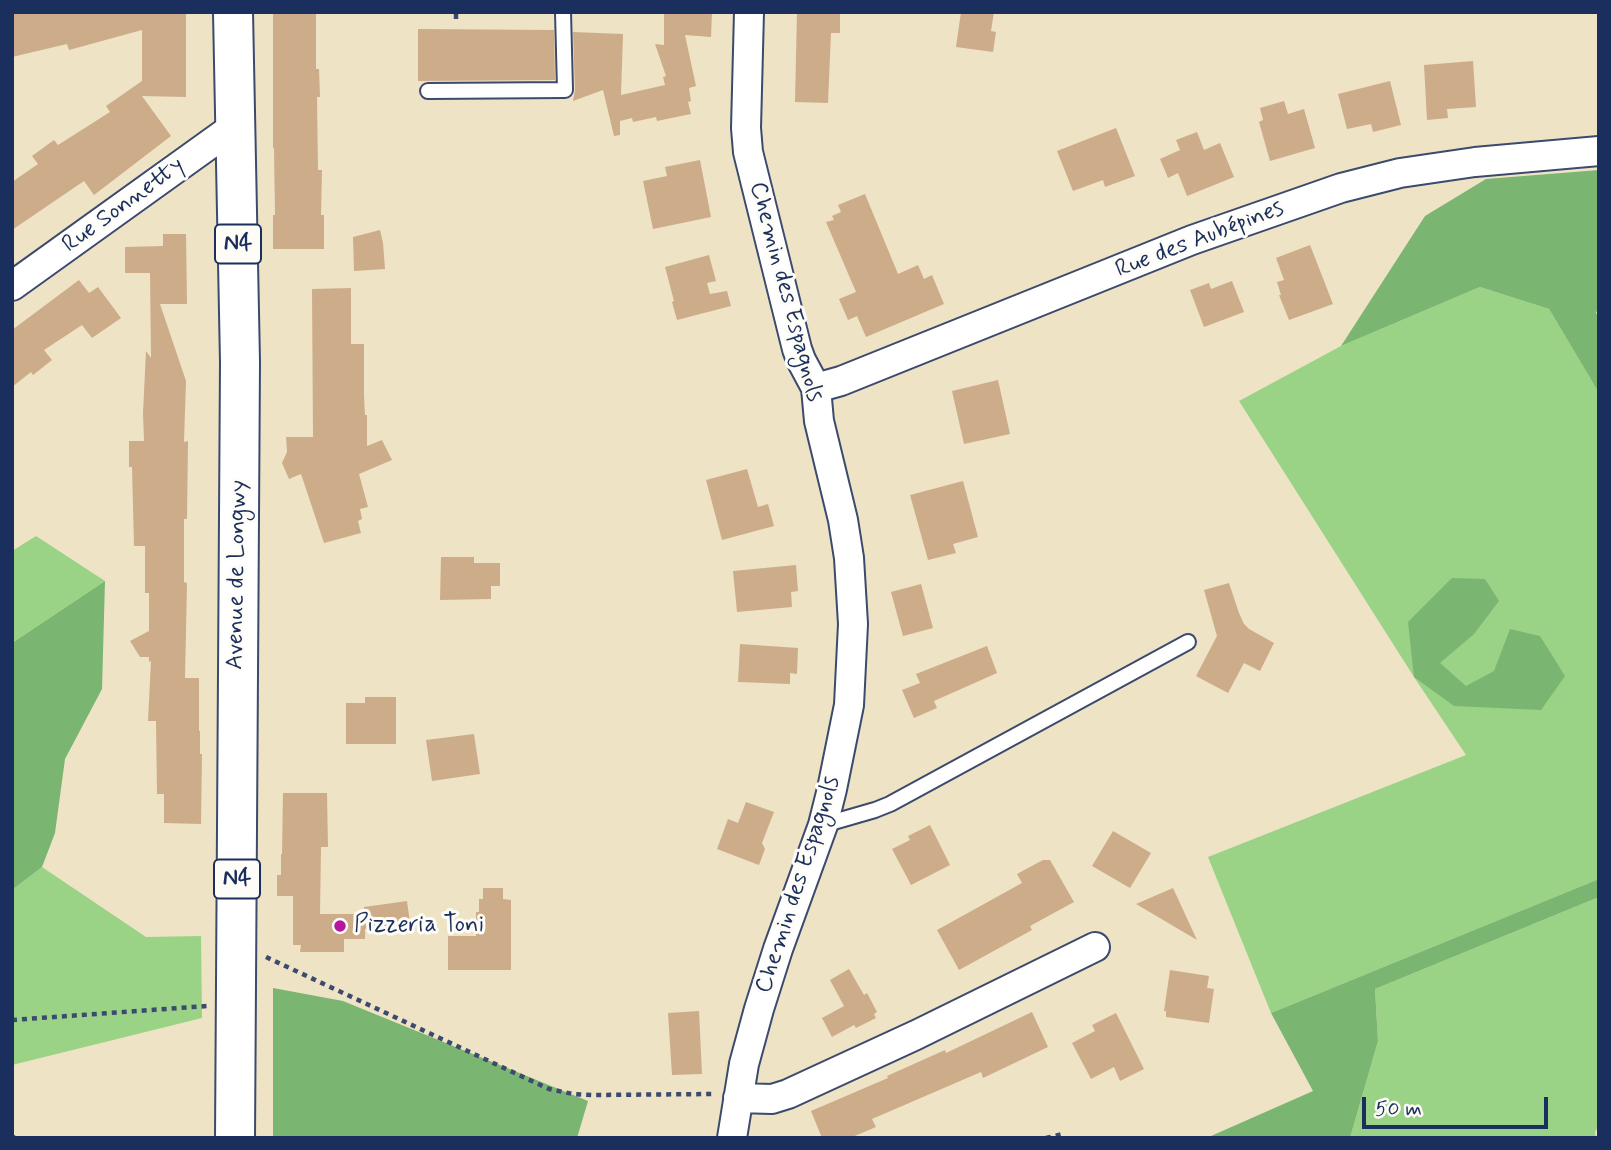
<!DOCTYPE html>
<html>
<head>
<meta charset="utf-8">
<style>
	body { margin:0 }
	#map { position:relative; width:1611px; height:1150px; overflow:hidden; background:#eee3c5; font-family:Mynerve,sans-serif }
	canvas { display:block }
	.frame { position:absolute; inset:0; border:14px solid #1b2f5e; pointer-events:none }
	.scale { position:absolute; left:1362px; top:1097px; width:186px; height:32px; box-sizing:border-box; border:4px solid #1b2f5e; border-top:0; padding-left:9px; font-size:21px; line-height:24px; white-space:nowrap; color:#1b2f5e; -webkit-text-stroke:5px #fdfcf7; paint-order:stroke }
</style>
</head>
<body>
<div id="map">
<canvas width="1611" height="1150"></canvas>
<div class="frame"></div>
<div class="scale">50 m</div>
</div>
<script>
const ctx = document.querySelector('canvas').getContext('2d');
ctx.lineJoin = 'round';
function fill(path, color) { ctx.fillStyle = color; ctx.fill(path, 'evenodd'); }
const poly = rows => new Path2D(rows.map(r => 'M' + r).join(''));
function stroke(path, color, width, dash) { ctx.strokeStyle = color; ctx.lineWidth = width; ctx.lineCap = dash ? 'butt' : 'round'; ctx.setLineDash(dash || []); ctx.stroke(path); }
function drawText(font, color, halo, rows, align = 'center') {
  ctx.font = font + ' Mynerve,sans-serif'; ctx.lineWidth = 6; ctx.setLineDash([]); ctx.textBaseline = 'middle'; ctx.strokeStyle = halo; ctx.fillStyle = color; for (const [text, x, y, turn = 0] of rows) {
    ctx.save(); ctx.translate(x, y); ctx.rotate((+turn || 0) * Math.PI / 180); ctx.textAlign = isNaN(turn) ? turn : align; if (halo) ctx.strokeText(text, 0, 0); ctx.fillText(text, 0, 0); ctx.restore();
  }
}
fill(poly([
	[1480,287,1549,309,1599,393,1599,879,1271,1013,1208,857,1466,755,1414,677,1239,401,1341,346],
	[36,536,105,581,12,643,12,551],
	[42,867,146,937,201,936,202,1018,12,1065,12,890],
	[1599,897,1599,1125,1595,1132,1596,1138,1350,1138,1378,1041,1375,989]
]), '#9ad385');
fill(poly([
	[1599,170,1599,310,1596,312,1599,322,1599,393,1549,309,1480,287,1341,346,1425,216,1486,179],
	[1452,578,1485,579,1499,601,1474,634,1440,663,1466,686,1494,671,1510,629,1540,636,1565,676,1541,710,1454,706,1414,677,1408,622],
	[105,581,102,689,65,759,55,833,42,867,12,890,12,643],
	[1599,879,1599,897,1375,989,1378,1041,1350,1138,1211,1138,1211,1136,1313,1091,1271,1013],
	[273,988,343,1001,588,1101,577,1138,273,1138]
]), '#7bb572');
fill(poly([
	[12,12,186,12,186,97,142,96,171,136,94,195,84,181,12,230,12,182,38,164,32,156,54,140,58,145,110,112,106,106,142,81,142,30,69,50,67,44,12,57],
	[273,12,316,12,316,69,319,69,320,97,317,97,318,170,322,170,321,215,324,215,324,249,273,249,273,215,275,215,274,148,273,148],
	[664,12,712,12,711,37,685,35,696,86,689,88,691,101,688,102,691,114,657,121,656,117,633,122,632,118,620,121,620,135,614,136,603,90,573,101,575,90,573,32,623,34,621,95,665,85,663,77,666,76,655,44,664,45],
	[797,12,840,12,840,33,831,33,828,103,795,102],
	[961,12,994,12,991,31,996,32,993,52,956,47],
	[418,29,554,30,555,80,418,81],
	[1473,61,1476,107,1447,109,1448,118,1427,120,1424,65],
	[1390,81,1401,125,1373,132,1371,124,1347,129,1338,94],
	[1284,101,1288,114,1304,109,1315,148,1270,161,1259,122,1263,120,1260,108],
	[1116,128,1135,176,1105,187,1103,180,1073,191,1057,151],
	[1197,132,1204,150,1220,143,1234,177,1187,196,1178,173,1168,178,1160,159,1180,150,1176,140],
	[700,160,711,217,653,229,643,181,667,176,665,167],
	[865,194,898,274,918,265,924,279,932,275,944,304,866,337,857,316,848,320,839,299,856,292,826,222,834,220,832,216,841,212,838,205],
	[380,230,383,243,385,269,354,271,353,237],
	[163,234,186,234,187,304,160,304,186,381,184,442,188,441,187,519,184,519,184,582,187,583,185,678,199,678,199,731,200,731,200,754,202,754,201,824,164,823,164,794,157,794,156,721,148,721,151,661,149,662,149,657,140,657,130,641,149,631,149,593,145,593,145,546,134,546,132,467,129,467,129,441,144,441,143,413,146,351,151,358,150,273,125,273,125,247,163,246],
	[1310,245,1333,304,1289,320,1279,295,1281,295,1277,282,1284,280,1276,258],
	[709,255,716,281,707,283,710,294,727,291,731,306,677,320,672,302,674,301,665,267],
	[79,280,89,293,98,287,121,318,92,338,82,325,44,350,52,360,33,375,31,372,12,387,12,330],
	[1232,281,1244,312,1204,327,1190,290,1209,283,1211,289],
	[351,288,351,344,364,344,364,396,365,415,367,415,367,446,382,440,392,460,359,474,368,507,360,509,362,519,358,521,361,533,324,543,301,474,289,479,282,463,287,452,286,437,313,437,312,289],
	[998,380,1010,434,964,444,952,391],
	[747,469,758,507,768,504,774,526,722,540,706,480],
	[963,481,978,537,953,544,956,553,928,560,910,495],
	[441,557,474,557,474,563,500,563,500,586,491,586,491,599,440,600],
	[796,565,798,591,791,592,792,607,737,612,733,571],
	[1229,583,1239,613,1244,624,1249,629,1274,643,1260,671,1244,663,1228,693,1196,676,1217,636,1204,590],
	[921,584,933,628,903,636,891,592],
	[740,644,798,648,797,674,790,673,790,684,738,682],
	[987,646,997,673,934,701,937,708,914,718,902,690,920,683,916,674],
	[365,697,396,697,396,744,346,744,346,703,365,703],
	[474,734,480,774,432,781,426,740],
	[283,793,327,793,328,847,321,847,320,914,364,914,364,907,407,901,410,923,365,929,365,939,344,939,344,952,300,952,301,945,293,945,293,896,277,896,277,875,281,875,281,854,282,854],
	[746,802,774,812,762,843,765,849,759,865,717,849,728,819,738,823],
	[930,825,950,865,911,885,892,849,910,840,908,836],
	[1113,831,1151,853,1130,888,1092,866],
	[1043,860,1050,860,1074,902,1030,926,1032,930,959,970,937,930,1022,883,1017,874],
	[483,888,503,888,503,899,511,900,511,970,448,970,448,936,476,936,476,912,479,912,479,899,483,899],
	[1173,888,1197,940,1136,904],
	[849,969,864,995,867,993,877,1012,874,1014,876,1018,856,1028,854,1025,832,1037,822,1018,844,1006,830,980],
	[1170,970,1209,976,1207,988,1214,989,1209,1023,1166,1017,1166,1011,1164,1011],
	[699,1011,702,1074,672,1075,668,1013],
	[1032,1012,1048,1047,983,1078,981,1072,872,1119,876,1127,850,1138,822,1138,811,1111,888,1078,887,1076,945,1050,946,1053],
	[1116,1013,1144,1069,1120,1081,1114,1067,1091,1079,1072,1043,1095,1031,1092,1025]
]), '#cdac8a');
const lane = poly([
	[428,91,565,90,563,12],
	[823,825,875,810,890,804,1188,642]
]);
const street = poly([
	[12,286,235,126],
	[816,388,841,381,1192,240,1341,188,1400,173,1475,162,1599,151],
	[738,1098,772,1099,788,1094,916,1035,1095,947],
	[732,1138,744,1064,759,1009,778,949,823,825,832,789,849,705,853,624,849,558,843,520,819,421,816,388,801,360,797,349,748,152,746,128,749,12]
]);
const primary = poly([
	[233,12,240,362,235,1138]
]);
stroke(lane, '#3b4a6d', 18);
stroke(street, '#3b4a6d', 32);
stroke(primary, '#3b4a6d', 42);
stroke(poly([
	[456,19,456,12],
	[266,957,549,1089,573,1094,592,1095,714,1094],
	[12,1020,207,1006],
	[12,1136,15,1138],
	[1046,1138,1063,1134]
]), '#3b4a6d', 4.5, [5, 5]);
stroke(lane, '#fff', 14);
stroke(street, '#fff', 28);
stroke(primary, '#fff', 38);
for (const [x, y, r, color] of [
	[340,926,7,"#b5179e"]
]) { const dot = new Path2D(); dot.arc(x, y, r, 0, 2 * Math.PI); ctx.fillStyle = color; ctx.fill(dot); stroke(dot, '#fdfcf7', 2.5); }
for (const [x, y, w] of [
	[238,244,46],
	[237,879,46]
]) { const box = new Path2D(); box.roundRect(x - w / 2, y - 19.5, w, 39, 5); ctx.fillStyle = '#fdfcf7'; ctx.fill(box); stroke(box, '#1b2f5e', 2); }
drawText('bold 23px', '#1b2f5e', null, [
	["N4",238,244],
	["N4",237,879]
]);
drawText('24px', '#1b2f5e', '#fdfcf7', [
	["Rue Sonnetty",124,206,-36],
	["Rue des Aubépines",1200,240,-21],
	["Chemin des Espagnols",785,292,75],
	["Avenue de Longwy",238,575,-89],
	["Chemin des Espagnols",799,885,-72]
]);
drawText('24px', '#1b2f5e', '#fdfcf7', [
	["Pizzeria Toni",354,926]
], 'left');
</script>
</body>
</html>
